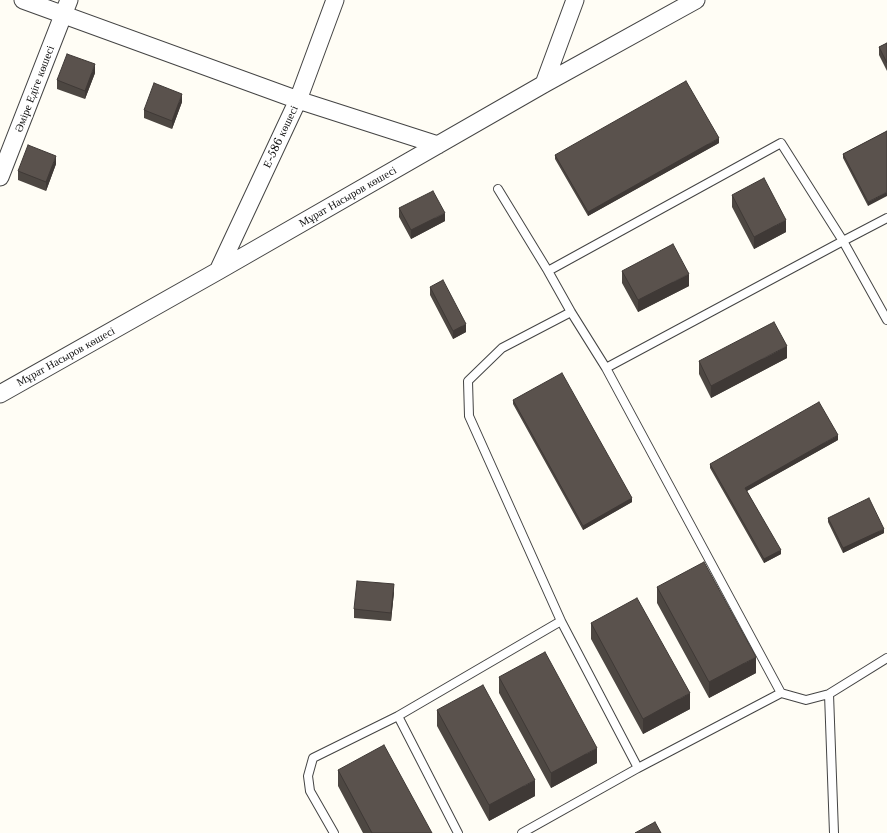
<!DOCTYPE html>
<html>
<head>
<meta charset="utf-8">
<style>
	body { margin:0 }
	canvas { display:block; background:#fffdf5 }
</style>
</head>
<body>
<canvas width="887" height="833"></canvas>
<script>
const ctx = document.querySelector('canvas').getContext('2d');
ctx.lineJoin = 'round';
const poly = rows => new Path2D(rows.map(r => 'M' + r).join(''));
function stroke(path, color, width, dash) { ctx.strokeStyle = color; ctx.lineWidth = width; ctx.lineCap = dash ? 'butt' : 'round'; ctx.setLineDash(dash || []); ctx.stroke(path); }
function fill(path, color) { ctx.fillStyle = color; ctx.fill(path, 'evenodd'); }
function drawText(font, color, halo, rows, align = 'center') {
  ctx.font = font + ' "Libre Baskerville",serif'; ctx.lineWidth = 4; ctx.setLineDash([]); ctx.textBaseline = 'middle'; ctx.strokeStyle = halo; ctx.fillStyle = color; for (const [text, x, y, turn = 0] of rows) {
    ctx.save(); ctx.translate(x, y); ctx.rotate((+turn || 0) * Math.PI / 180); ctx.textAlign = isNaN(turn) ? turn : align; if (halo) ctx.strokeText(text, 0, 0); ctx.fillText(text, 0, 0); ctx.restore();
  }
}
const service = poly([
	[498,189,548,271,571,312,606,368,781,693,638,768,522,833],
	[548,271,781,143,843,241,887,218],
	[606,368,843,241,887,320],
	[561,621,638,768],
	[781,693,806,700,829,694],
	[334,833,310,791,308,776,313,758,398,716],
	[458,833,398,716,561,621,469,416,468,381,502,348,571,312],
	[834,833,829,694,887,658]
]);
const minor = poly([
	[23,0,298,100,438,145],
	[544,84,575,0],
	[0,177,69,0],
	[218,271,298,100,335,0],
	[0,394,218,271,544,84,696,0]
]);
stroke(service, '#444', 10);
stroke(minor, '#444', 19);
stroke(service, '#fff', 8);
stroke(minor, '#fff', 17);
fill(poly([
	[887,43,887,71,879,55,879,47],
	[95,73,85,99,57,89,57,80],
	[182,102,172,129,144,118,144,110],
	[887,131,868,206,843,158,843,154],
	[719,143,588,216,555,159,555,155],
	[56,164,46,191,18,180,18,171],
	[732,195,786,232,754,249,732,207],
	[399,208,445,221,411,239,399,217],
	[622,271,689,286,638,312,622,283],
	[430,287,466,332,453,339,430,295],
	[787,358,711,398,699,374,699,361],
	[513,400,632,502,583,530,513,404],
	[838,440,747,491,781,554,764,563,710,468,710,464],
	[828,518,884,533,843,553,828,522],
	[657,587,756,673,709,698,657,603],
	[394,592,391,621,354,618,354,609],
	[591,623,690,709,643,734,591,639],
	[499,677,597,763,551,788,499,693],
	[437,710,535,796,489,821,437,726],
	[338,770,432,833,363,833,338,786]
]), '#4d4742');
fill(poly([
	[95,64,95,73,85,99,85,91],
	[182,94,182,102,172,129,172,121],
	[719,138,719,143,588,216,588,212],
	[56,156,56,164,46,191,46,182],
	[887,192,887,196,868,206,868,202],
	[445,213,445,221,411,239,411,230],
	[786,220,786,232,754,249,754,237],
	[689,274,689,286,638,312,638,300],
	[466,324,466,332,453,339,453,331],
	[787,346,787,358,711,398,711,386],
	[838,435,838,440,745,492,745,488],
	[632,498,632,502,583,530,583,526],
	[884,529,884,533,843,553,843,548],
	[781,550,781,554,764,563,764,559],
	[394,584,394,592,391,621,391,613],
	[756,657,756,673,709,698,709,682],
	[690,693,690,709,643,734,643,719],
	[597,748,597,763,551,788,551,773],
	[535,780,535,796,489,821,489,805]
]), '#3f3936');
const building = poly([
	[887,43,887,63,879,47,887,43],
	[67,54,95,64,85,91,57,80,67,54],
	[686,81,719,138,588,212,555,155,686,81],
	[154,83,182,94,172,121,144,110,154,83],
	[887,131,887,192,868,202,843,154,887,131],
	[28,145,56,156,46,182,18,171,28,145],
	[764,178,786,220,754,237,732,195,764,178],
	[433,191,445,213,411,230,399,208,433,191],
	[673,244,689,274,638,300,622,271,673,244],
	[443,280,466,324,453,331,430,287,443,280],
	[774,322,787,346,711,386,699,361,774,322],
	[562,373,632,498,583,526,513,400,562,373],
	[819,402,838,435,745,488,781,550,764,559,710,464,819,402],
	[869,498,884,529,843,548,828,518,869,498],
	[704,562,756,657,709,682,657,587,704,562],
	[357,581,394,584,391,613,354,609,357,581],
	[637,598,690,693,643,719,591,623,637,598],
	[545,652,597,748,551,773,499,677,545,652],
	[483,685,535,780,489,805,437,710,483,685],
	[384,745,432,833,372,833,338,770,384,745],
	[655,822,661,833,635,833,655,822]
]);
fill(building, '#5a524d');
stroke(building, '#3f3936', 1);
drawText('11px', '#111', '#fff', [
	["Әміре Едіге көшесі",35,89,-69],
	["Е-586 көшесі",281,137,-65],
	["Мұрат Насыров көшесі",348,197,-30],
	["Мұрат Насыров көшесі",66,357,-29]
]);
</script>
</body>
</html>
